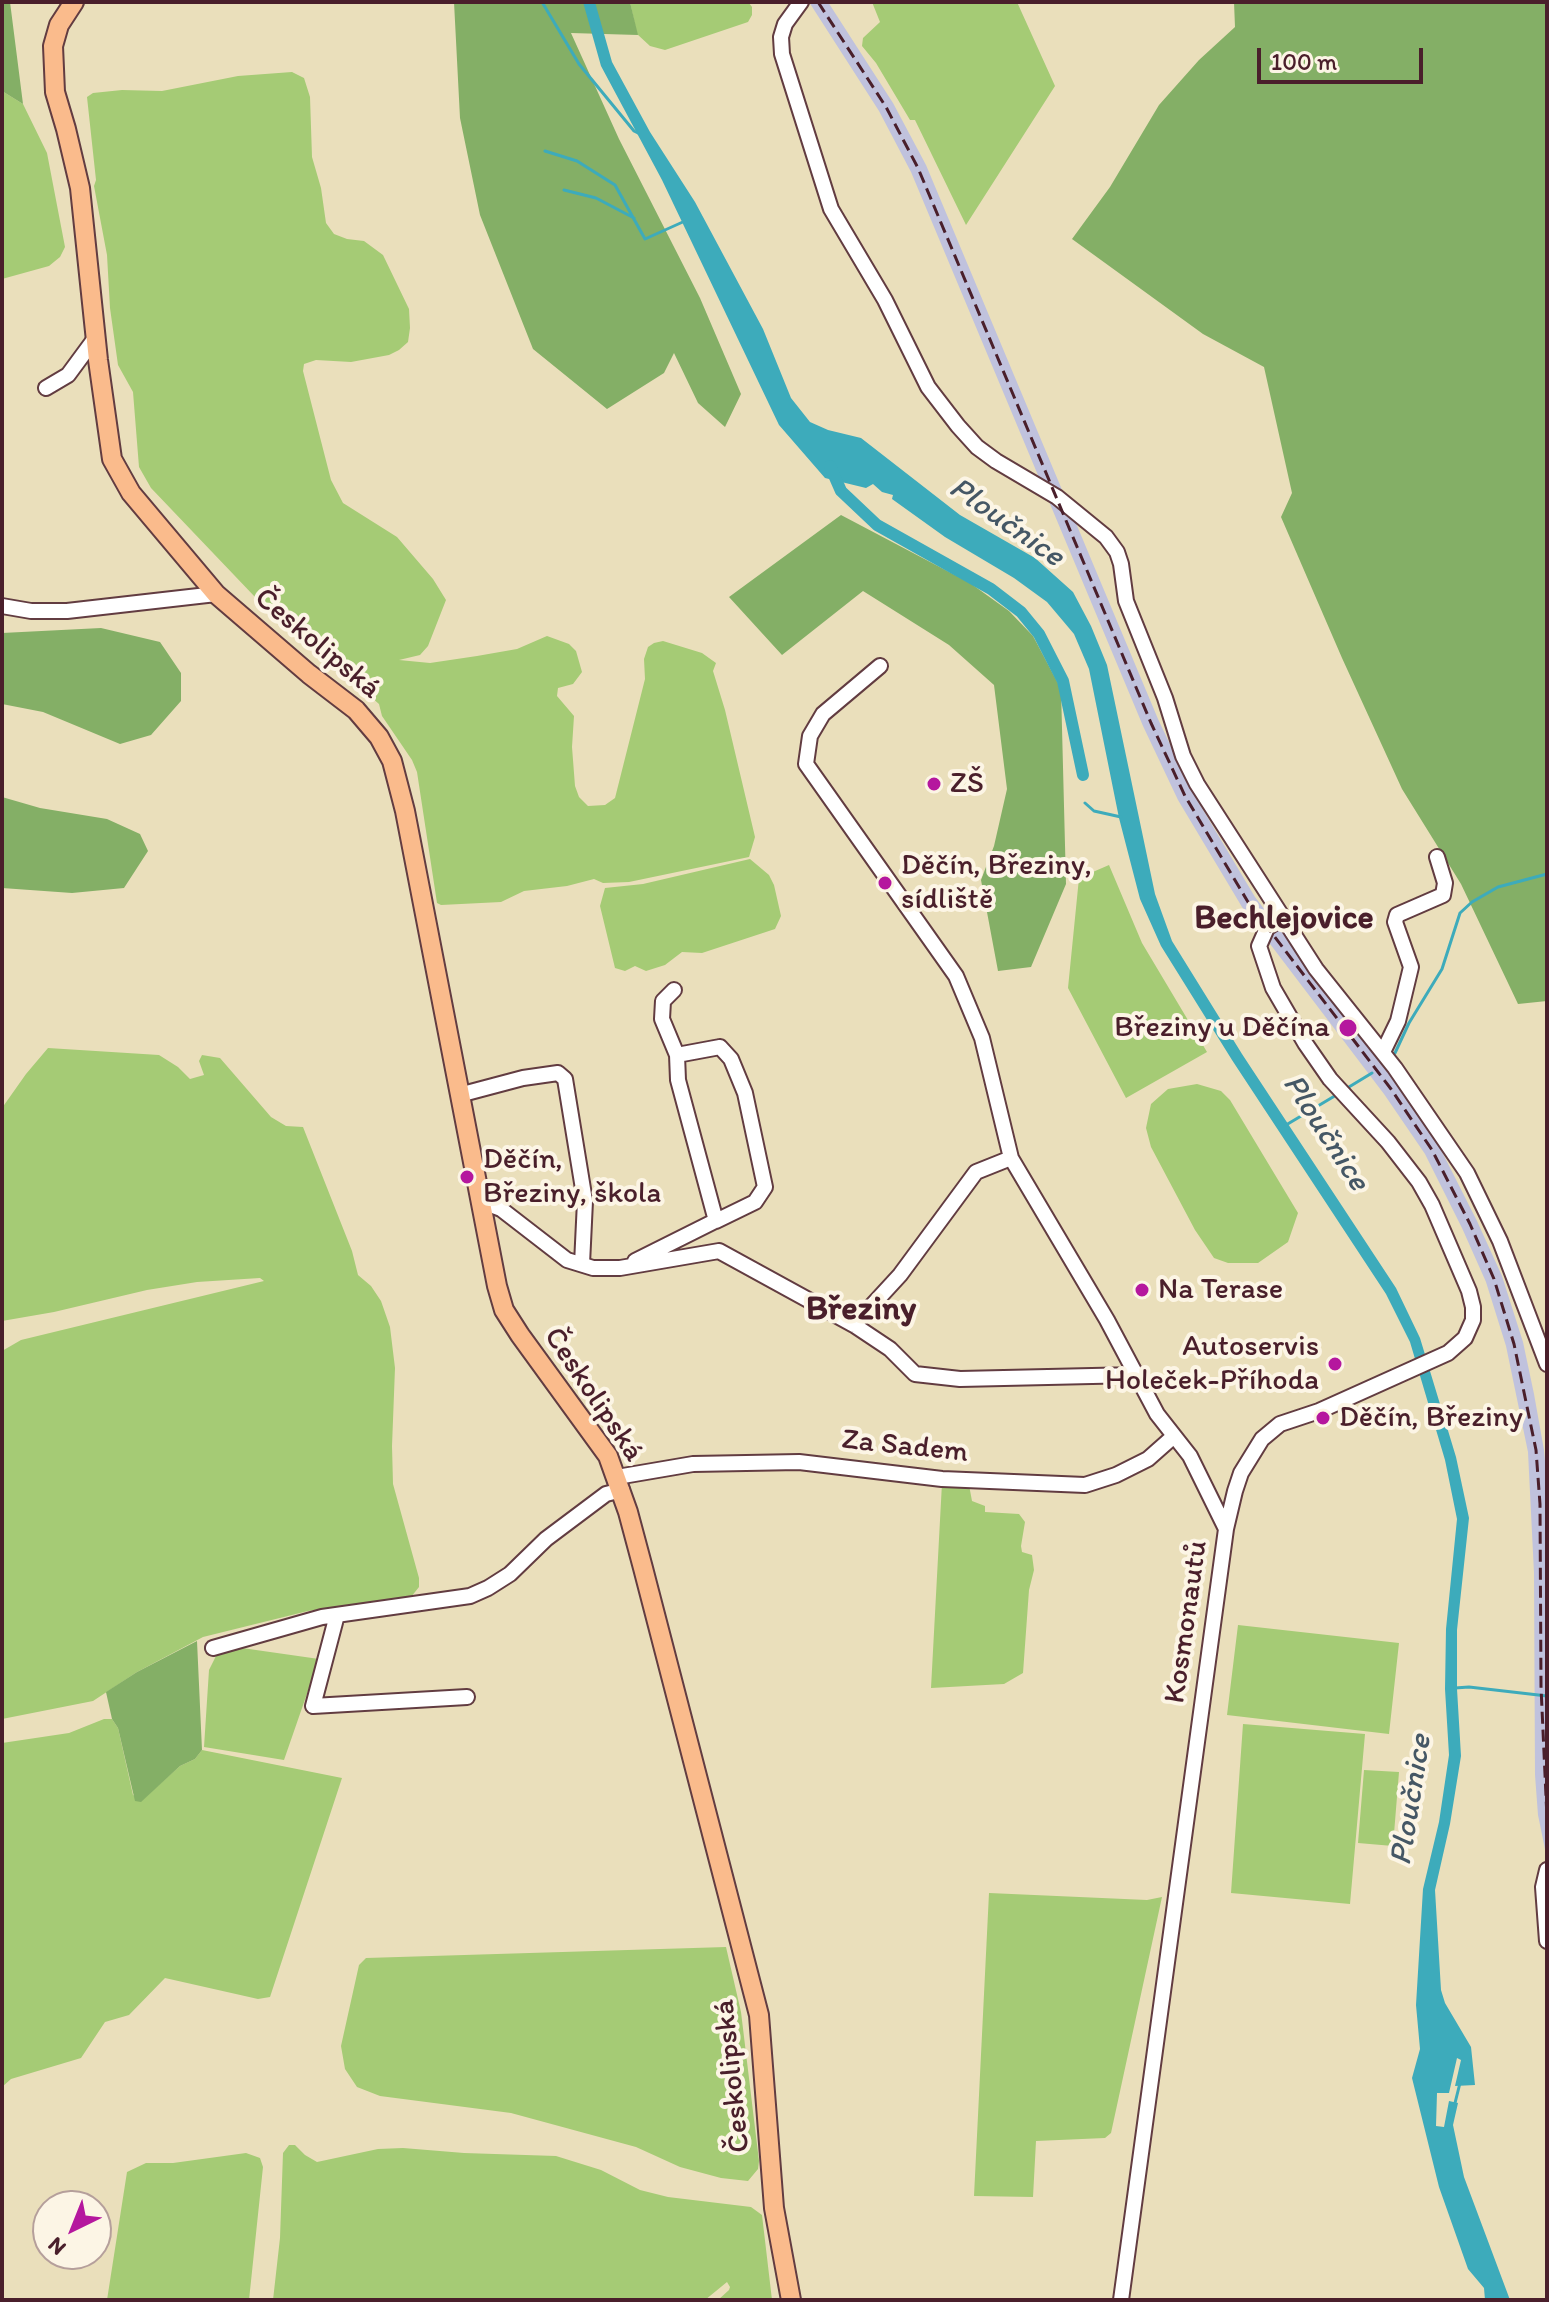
<!DOCTYPE html>
<html>
<head>
<meta charset="utf-8">
<style>
	body { margin:0 }
	#map { position:relative; width:1549px; height:2302px; overflow:hidden; background:#eadfbb; font-family:Itim,sans-serif }
	canvas { display:block }
	.frame { position:absolute; inset:0; border:4px solid #4a1f2b; pointer-events:none }
	.north { position:absolute; left:32px; top:2190px; width:80px; height:80px; box-sizing:border-box; background:#fcf5e5; border:2px solid #b59f9b; border-radius:50%; rotate:223deg; font-size:22px; font-weight:700; line-height:32px; text-align:center; color:#4a1f2b }
	.north::after { content:''; display:block; margin:auto; width:28px; height:36px; background:#b5179e; clip-path:polygon(50% 0,100% 100%,50% 72%,0 100%) }
	.scale { position:absolute; left:1257px; top:48px; width:166px; height:36px; box-sizing:border-box; border:4px solid #4a1f2b; border-top:0; padding-left:10px; font-size:24px; line-height:28px; white-space:nowrap; color:#4a1f2b; -webkit-text-stroke:6px #fcf5e5; paint-order:stroke }
</style>
</head>
<body>
<div id="map">
<canvas width="1549" height="2302"></canvas>
<div class="frame"></div>
<div class="north">N</div>
<div class="scale">100 m</div>
</div>
<script>
const ctx = document.querySelector('canvas').getContext('2d');
ctx.lineJoin = 'round';
function fill(path, color) { ctx.fillStyle = color; ctx.fill(path, 'evenodd'); }
const poly = rows => new Path2D(rows.map(r => 'M' + r).join(''));
function stroke(path, color, width, dash) { ctx.strokeStyle = color; ctx.lineWidth = width; ctx.lineCap = dash ? 'butt' : 'round'; ctx.setLineDash(dash || []); ctx.stroke(path); }
function drawText(font, color, halo, rows, align = 'center') {
  ctx.font = font + ' Itim,sans-serif'; ctx.lineWidth = 8; ctx.setLineDash([]); ctx.textBaseline = 'middle'; ctx.strokeStyle = halo; ctx.fillStyle = color; for (const [text, x, y, turn = 0] of rows) {
    ctx.save(); ctx.translate(x, y); ctx.rotate((+turn || 0) * Math.PI / 180); ctx.textAlign = isNaN(turn) ? turn : align; if (halo) ctx.strokeText(text, 0, 0); ctx.fillText(text, 0, 0); ctx.restore();
  }
}
fill(poly([
	[809,2,828,2,893,103,926,165,1158,719,1193,793,1255,897,1398,1084,1439,1146,1477,1221,1502,1276,1523,1342,1534,1394,1544,1450,1547,1483,1547,1859,1538,1815,1535,1775,1534,1573,1528,1452,1506,1346,1486,1282,1462,1228,1425,1154,1384,1094,1242,907,1178,800,1143,726,911,172,879,111]
]), '#c0c2dd');
fill(poly([
	[630,2,749,3,752,7,752,15,748,22,665,50,650,46,637,34],
	[872,2,1017,2,1055,86,966,225,915,120,910,120,876,63,862,46,863,38,880,22],
	[292,72,304,78,310,97,312,157,321,188,326,223,334,234,347,239,364,241,383,255,409,309,410,328,408,342,399,350,389,355,351,362,316,360,304,364,303,371,331,480,343,503,397,537,433,579,446,600,428,646,420,655,399,660,430,663,477,656,517,649,547,636,569,644,576,651,582,672,573,684,558,688,557,696,574,716,572,747,575,786,579,797,588,806,605,805,615,798,645,679,644,659,648,647,654,643,663,641,702,653,716,663,713,671,725,710,755,837,749,857,629,882,603,883,594,879,567,886,524,891,501,902,441,905,437,903,417,772,412,760,382,716,379,704,363,690,343,678,279,621,273,609,255,597,151,488,139,467,133,392,118,365,110,308,107,255,94,186,96,180,87,97,93,93,122,90,162,91,238,76],
	[2,91,23,104,47,153,65,247,60,257,49,266,2,279],
	[750,859,769,875,774,885,781,916,775,929,702,953,682,952,665,965,646,971,635,966,625,971,615,968,600,906,605,888,643,884],
	[1109,865,1142,943,1207,1052,1126,1098,1068,988,1079,878],
	[48,1048,159,1055,178,1067,190,1079,204,1075,199,1061,202,1055,220,1058,271,1117,286,1126,303,1127,352,1251,358,1275,371,1286,381,1301,390,1327,395,1368,392,1446,393,1484,419,1578,419,1587,411,1597,308,1611,203,1637,137,1672,93,1701,2,1719,2,1351,21,1340,264,1281,260,1278,197,1282,147,1290,54,1312,2,1321,2,1108,26,1074],
	[1197,1084,1221,1091,1230,1100,1298,1213,1288,1242,1258,1263,1228,1263,1214,1258,1195,1230,1151,1147,1146,1128,1151,1104,1168,1089],
	[942,1483,969,1485,972,1501,985,1506,985,1512,1019,1514,1025,1522,1021,1546,1022,1552,1032,1555,1034,1570,1029,1590,1023,1673,1004,1684,931,1688],
	[1238,1625,1399,1643,1389,1734,1227,1715],
	[228,1646,319,1659,284,1760,204,1747,209,1670,217,1654],
	[104,1719,112,1719,118,1728,133,1795,142,1800,180,1766,195,1759,202,1750,342,1778,270,1997,258,1999,165,1978,129,2015,105,2022,81,2058,11,2079,2,2087,2,1743,69,1733],
	[1243,1724,1365,1734,1350,1904,1231,1893],
	[1364,1770,1399,1772,1393,1846,1358,1843],
	[989,1893,1147,1900,1162,1897,1111,2133,1105,2138,1036,2141,1033,2197,974,2196],
	[726,1947,741,2012,759,2161,758,2169,748,2181,721,2178,680,2167,636,2147,511,2113,380,2096,357,2087,345,2069,341,2046,359,1965,366,1958],
	[289,2145,295,2145,305,2155,317,2162,378,2149,403,2148,464,2153,556,2156,601,2170,640,2190,668,2197,751,2207,762,2215,772,2300,718,2300,729,2290,730,2287,727,2282,705,2300,273,2300,280,2238,283,2153],
	[246,2153,260,2158,263,2167,249,2300,107,2300,127,2172,146,2163,173,2163]
]), '#a5cb75');
fill(poly([
	[2,2,10,2,23,104,2,91],
	[454,2,630,2,638,35,571,33,619,139,700,298,741,394,725,427,698,403,674,353,664,373,607,409,533,349,480,215,460,118],
	[1234,2,1547,2,1547,1001,1518,1004,1461,884,1402,789,1342,658,1281,517,1292,493,1264,367,1203,334,1072,239,1110,187,1159,105,1199,60,1235,27],
	[841,515,970,583,1009,611,1033,636,1061,689,1066,884,1031,967,998,971,981,880,994,846,1007,789,994,685,949,645,863,591,782,655,729,597],
	[101,628,160,642,181,673,181,701,151,735,120,744,43,712,2,704,2,633],
	[2,797,40,808,107,819,140,834,148,851,124,888,72,893,2,888],
	[197,1641,202,1750,195,1759,180,1766,141,1802,135,1801,118,1728,112,1719,106,1692,137,1672]
]), '#84af66');
fill(poly([
	[583,2,595,2,612,62,650,132,695,202,763,329,791,398,810,422,828,430,861,438,960,515,1035,558,1073,592,1091,626,1107,665,1155,894,1172,941,1242,1054,1396,1288,1420,1338,1456,1457,1469,1518,1457,1630,1457,1689,1461,1756,1450,1824,1435,1890,1441,1990,1445,2003,1471,2047,1475,2085,1455,2086,1461,2060,1457,2058,1449,2093,1437,2093,1436,2126,1444,2127,1449,2101,1458,2103,1453,2125,1464,2177,1510,2300,1485,2300,1484,2288,1468,2269,1439,2187,1412,2078,1420,2049,1416,2005,1423,1889,1439,1822,1449,1755,1445,1689,1446,1629,1457,1519,1445,1460,1410,1342,1386,1294,1232,1060,1161,946,1140,899,1119,818,1089,669,1074,634,1047,602,1014,578,945,537,892,499,893,495,882,492,873,484,866,488,825,478,779,425,662,180,601,66]
]), '#3dabbb');
stroke(poly([
	[542,2,579,64,634,131,638,133],
	[545,151,577,161,615,185,645,239,685,221],
	[564,190,596,198,634,218],
	[1085,803,1094,811,1121,817],
	[1395,1053,1409,1023,1442,969,1460,913,1472,902,1498,887,1547,874],
	[1344,1090,1372,1073],
	[1286,1125,1338,1094],
	[1455,1688,1469,1687,1547,1696],
	[1455,2103,1460,2083]
]), '#3dabbb', 3);
stroke(poly([
	[830,466,841,491,877,525,991,589,1021,612,1039,634,1063,681,1083,775]
]), '#3dabbb', 12);
const minor = poly([
	[801,2,785,24,781,37,782,54,831,209,885,300,928,387,958,426,977,447,996,461,1057,497,1106,537,1117,552,1121,564,1126,601,1165,698,1183,756,1197,784,1316,969,1395,1068,1467,1173,1500,1241,1547,1364],
	[46,388,68,375,96,337],
	[2,606,31,611,67,611,216,594],
	[880,666,823,714,810,736,806,764,956,976,982,1038,1011,1158,1107,1320,1157,1414,1190,1456,1226,1529],
	[674,990,663,1001,662,1019,677,1055],
	[720,1047,731,1059,745,1093,765,1187,755,1202,716,1221,678,1080,677,1055,720,1047],
	[1383,1052,1398,1021,1411,967,1395,922,1397,915,1443,895,1445,883,1437,857],
	[459,1095,523,1078,558,1073,565,1079,585,1201,582,1264],
	[480,1201,501,1209,567,1260,593,1268,620,1268,719,1251,854,1325,890,1349,915,1374,960,1379,1136,1375],
	[635,1261,717,1220],
	[854,1325,900,1275,976,1172,1011,1158],
	[617,1477,693,1464,799,1462,942,1479,1085,1485,1116,1475,1148,1459,1174,1436],
	[337,1615,313,1706,467,1697],
	[213,1648,322,1617,470,1596,488,1588,510,1574,546,1539,606,1494,622,1490],
	[1547,1870,1543,1887,1547,1941],
	[1121,2300,1226,1529,1235,1491,1241,1473,1262,1439,1280,1424,1319,1411,1448,1353,1465,1338,1473,1320,1473,1307,1469,1291,1432,1205,1419,1182,1388,1142,1330,1079,1305,1043,1273,988,1259,946,1267,928,1282,918]
]);
const major = poly([
	[74,2,59,25,53,46,55,92,66,129,80,188,98,360,112,459,131,493,216,594,309,674,356,710,379,737,392,761,405,811,497,1286,504,1310,520,1335,608,1456,628,1512,643,1568,759,2015,774,2208,791,2300]
]);
stroke(minor, '#623c41', 18);
stroke(major, '#623c41', 22);
stroke(minor, '#fff', 14);
stroke(major, '#fabb8c', 18);
stroke(poly([
	[818,2,886,107,918,168,1151,723,1185,796,1248,902,1391,1089,1432,1150,1470,1224,1494,1279,1514,1344,1536,1450,1540,1504,1541,1687,1547,1818]
]), '#4a1f2b', 3, [12, 6]);
for (const [x, y, r, color] of [
	[934,784,8,"#b5179e"],
	[885,883,8,"#b5179e"],
	[1348,1028,10,"#b5179e"],
	[467,1177,8,"#b5179e"],
	[1142,1290,8,"#b5179e"],
	[1335,1364,8,"#b5179e"],
	[1323,1418,8,"#b5179e"]
]) { const dot = new Path2D(); dot.arc(x, y, r, 0, 2 * Math.PI); ctx.fillStyle = color; ctx.fill(dot); stroke(dot, '#fcf5e5', 3); }
drawText('30px', '#4a1f2b', '#fcf5e5', [
	["Českolipská",317,644,40],
	["Českolipská",593,1395,56],
	["Za Sadem",905,1447,6],
	["Kosmonautů",1187,1622,-82],
	["Českolipská",733,2076,-96]
]);
drawText('30px', '#4a1f2b', '#fcf5e5', [
	["ZŠ",950,784],
	["Děčín, Březiny,",901,866],
	["sídliště",901,900],
	["Březiny u Děčína",1330,1028,"right"],
	["Děčín,",483,1160],
	["Březiny, škola",483,1194],
	["Na Terase",1158,1290],
	["Autoservis",1319,1347,"right"],
	["Holeček-Příhoda",1319,1381,"right"],
	["Děčín, Březiny",1339,1418]
], 'left');
drawText('italic 32px', '#455765', '#fcf5e5', [
	["Ploučnice",1006,523,35],
	["Ploučnice",1325,1133,57],
	["Ploučnice",1412,1800,-81]
]);
drawText('bold 34px', '#4a1f2b', '#fcf5e5', [
	["Bechlejovice",1284,919],
	["Březiny",861,1310]
]);
</script>
</body>
</html>
